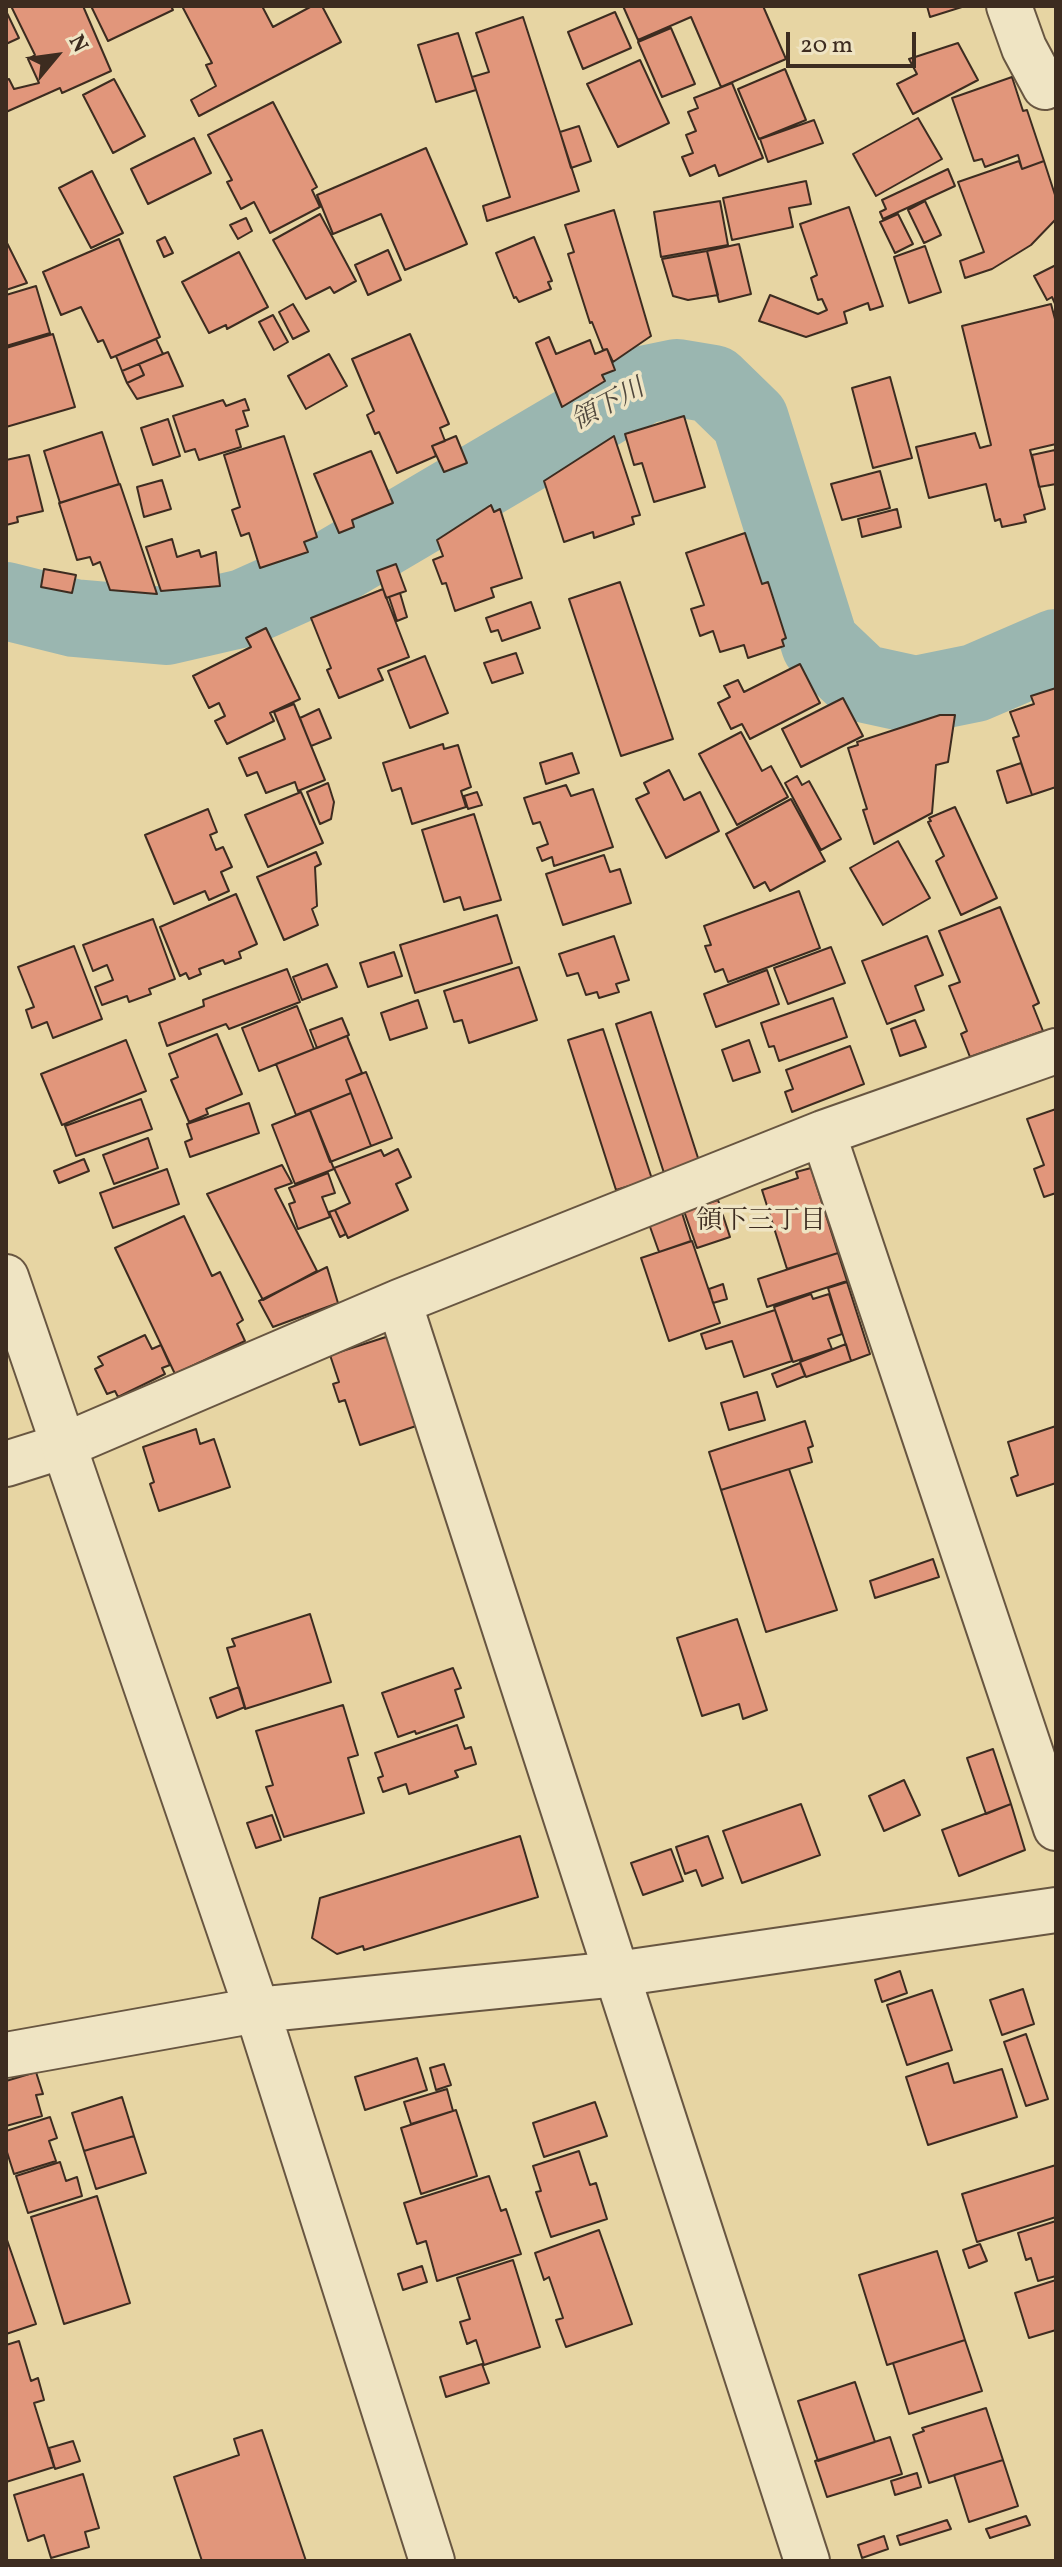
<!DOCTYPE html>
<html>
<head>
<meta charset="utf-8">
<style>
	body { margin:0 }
	#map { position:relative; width:1062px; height:2567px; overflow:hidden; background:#e7d5a3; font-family:Vollkorn,serif }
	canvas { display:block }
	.frame { position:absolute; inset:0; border:8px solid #3d2c20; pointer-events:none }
	.north { position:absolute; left:16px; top:16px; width:80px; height:80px; -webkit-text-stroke:6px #efe4c3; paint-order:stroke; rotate:61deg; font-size:22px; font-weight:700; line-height:32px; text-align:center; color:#3d2c20 }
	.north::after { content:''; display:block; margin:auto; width:28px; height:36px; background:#3d2c20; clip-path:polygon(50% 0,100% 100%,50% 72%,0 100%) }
	.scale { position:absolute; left:786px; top:32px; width:130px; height:36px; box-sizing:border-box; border:4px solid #3d2c20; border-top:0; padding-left:10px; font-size:24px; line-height:28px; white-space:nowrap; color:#3d2c20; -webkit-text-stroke:6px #efe4c3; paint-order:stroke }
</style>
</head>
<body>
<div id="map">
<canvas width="1062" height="2567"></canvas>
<div class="frame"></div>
<div class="north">N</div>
<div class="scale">20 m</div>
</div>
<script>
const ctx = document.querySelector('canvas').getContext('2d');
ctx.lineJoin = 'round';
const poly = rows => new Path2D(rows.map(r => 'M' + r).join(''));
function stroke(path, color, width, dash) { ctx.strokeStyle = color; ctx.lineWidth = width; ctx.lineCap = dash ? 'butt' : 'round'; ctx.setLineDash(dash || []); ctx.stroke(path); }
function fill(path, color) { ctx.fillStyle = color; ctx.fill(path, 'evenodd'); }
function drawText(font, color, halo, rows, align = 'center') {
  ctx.font = font + ' Vollkorn,"Noto Serif JP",serif'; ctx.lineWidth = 7; ctx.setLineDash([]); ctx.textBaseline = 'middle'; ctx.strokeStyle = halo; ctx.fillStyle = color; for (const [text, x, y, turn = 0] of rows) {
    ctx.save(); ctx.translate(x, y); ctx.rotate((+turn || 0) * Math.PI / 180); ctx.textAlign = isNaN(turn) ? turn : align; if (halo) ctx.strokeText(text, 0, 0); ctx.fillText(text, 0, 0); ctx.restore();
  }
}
stroke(poly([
	[6,601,74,618,166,626,244,608,329,570,643,385,677,378,713,384,750,420,820,644,861,683,916,695,975,683,1056,648]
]), '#9ab6b0', 78);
const building = poly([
	[11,6,83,6,111,71,62,93,60,88,6,112,6,80,9,79,14,89,39,83,28,59,35,55,11,6],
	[91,6,171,6,173,10,108,41,91,6],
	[182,6,262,6,273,27,312,6,322,6,341,42,199,116,191,100,216,86,206,65,212,63,182,6],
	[623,6,763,6,786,59,721,87,691,17,638,40,623,6],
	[927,6,965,6,930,17,927,6],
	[6,11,19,38,6,44,6,11],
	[615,12,631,48,583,69,568,32,615,12],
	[523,17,579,191,487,221,483,206,510,197,472,77,489,72,476,33,523,17],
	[671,28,695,84,662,97,638,42,671,28],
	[458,33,476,90,436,102,418,45,458,33],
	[958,43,978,80,913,114,897,84,917,74,909,59,958,43],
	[640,60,669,123,618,147,587,84,640,60],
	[785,69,806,120,759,139,738,89,785,69],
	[1012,77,1023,111,1027,110,1044,161,1022,169,1018,155,985,167,982,159,974,161,952,98,1012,77],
	[114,79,145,136,113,153,83,95,114,79],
	[732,83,763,158,719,176,715,165,690,176,682,157,693,153,686,135,696,131,688,112,698,108,694,98,732,83],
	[273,102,317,187,312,190,320,207,270,233,254,202,241,209,227,182,232,180,208,135,273,102],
	[918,118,942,159,876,196,853,154,918,118],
	[814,120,823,143,768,162,760,139,814,120],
	[579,126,591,161,571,168,560,132,579,126],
	[194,138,211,173,148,204,131,169,194,138],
	[426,148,467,244,405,270,381,214,333,234,317,195,426,148],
	[1019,161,1022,169,1044,161,1056,198,1056,219,1031,245,992,269,965,278,960,261,984,252,958,182,1019,161],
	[948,169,955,186,883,219,880,212,886,209,882,200,948,169],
	[92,171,123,233,91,248,59,188,92,171],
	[806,181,811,204,789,208,793,227,732,240,723,198,806,181],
	[720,201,728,245,661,257,654,212,720,201],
	[925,201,941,235,924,243,908,210,925,201],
	[849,207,883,306,870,310,868,303,844,312,847,323,806,337,759,321,770,295,818,314,827,310,822,299,818,300,811,278,817,275,800,224,849,207],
	[614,210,651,336,613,362,607,349,603,350,592,322,590,323,568,254,574,252,565,225,614,210],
	[320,214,356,281,334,293,330,287,306,299,273,240,320,214],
	[898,214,913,244,895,253,880,222,898,214],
	[246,218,252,231,238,239,230,225,246,218],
	[165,237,173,253,164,257,157,241,165,237],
	[534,237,552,281,548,282,551,289,519,302,516,297,514,298,496,253,534,237],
	[119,239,160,337,111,358,103,340,98,342,81,307,61,315,43,272,119,239],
	[6,241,27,283,6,290,6,241],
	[739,244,751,294,719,302,707,251,739,244],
	[925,246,941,292,909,303,894,257,925,246],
	[388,250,401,280,368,295,355,265,388,250],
	[707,251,718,295,688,300,673,296,662,259,707,251],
	[239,252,268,307,227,329,226,325,209,333,182,282,239,252],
	[1056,265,1056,306,1052,297,1047,300,1034,276,1056,265],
	[36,286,50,333,6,346,6,295,36,286],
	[293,304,309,331,293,339,279,312,293,304],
	[1051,304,1056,323,1056,444,1030,450,1045,509,1024,515,1026,522,1002,527,1000,519,995,521,986,484,929,498,916,447,975,433,980,448,991,445,962,326,1051,304],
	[273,315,288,342,274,350,259,322,273,315],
	[53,334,75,407,6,427,6,348,53,334],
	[410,334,449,424,440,428,445,441,432,446,436,456,397,473,379,432,375,434,367,415,374,411,352,359,410,334],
	[549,337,556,354,590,340,595,354,607,349,615,370,602,375,605,381,562,407,536,343,549,337],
	[156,339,163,354,122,371,116,356,156,339],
	[168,352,183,386,137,399,127,383,144,375,139,364,168,352],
	[329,354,347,386,306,409,288,376,329,354],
	[139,364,144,375,127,383,122,371,139,364],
	[890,377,912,458,873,468,852,388,890,377],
	[245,399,249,410,243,411,248,426,236,430,241,447,199,460,195,449,185,452,173,416,223,400,226,406,245,399],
	[684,416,705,487,654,502,642,463,634,465,625,434,684,416],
	[168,419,180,456,153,465,141,428,168,419],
	[102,432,119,484,60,503,44,451,102,432],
	[284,436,317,537,304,542,308,552,260,568,249,533,241,536,232,510,240,507,224,455,284,436],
	[456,436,467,463,444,472,432,446,456,436],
	[614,436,640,515,632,517,634,524,594,538,593,532,564,542,544,481,614,436],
	[1055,450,1056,484,1039,487,1032,455,1055,450],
	[371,451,393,503,352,520,354,527,339,533,314,474,371,451],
	[29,455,43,511,17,517,18,522,6,525,6,460,29,455],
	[880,471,890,508,842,520,831,484,880,471],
	[162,480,171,509,144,517,137,487,162,480],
	[120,484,157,594,110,590,100,562,93,565,90,557,77,560,59,503,120,484],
	[491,505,494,512,500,509,522,578,491,588,494,597,455,611,446,583,442,584,433,560,443,556,437,540,491,505],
	[897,509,901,527,862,537,858,519,897,509],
	[745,533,762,584,768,582,786,638,782,640,784,646,748,658,744,645,720,652,713,631,700,636,691,609,704,605,686,553,745,533],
	[172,539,177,557,199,550,201,557,216,552,220,586,161,591,146,547,172,539],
	[396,564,406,591,386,598,377,571,396,564],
	[44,569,76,575,72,593,41,587,44,569],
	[620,582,673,739,621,756,569,599,620,582],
	[383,589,409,657,378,669,383,680,339,698,327,670,331,668,311,618,383,589],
	[400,593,407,617,397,621,389,597,400,593],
	[531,602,540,628,502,641,498,630,491,632,486,618,531,602],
	[266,628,300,699,270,713,274,721,227,744,215,721,225,716,219,703,209,708,193,676,251,647,246,638,266,628],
	[516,653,523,673,492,683,484,663,516,653],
	[425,656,448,713,410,728,388,671,425,656],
	[800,664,820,703,750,739,742,724,731,729,718,703,730,697,724,686,738,680,744,692,800,664],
	[1056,688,1056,787,1032,795,1013,738,1019,736,1010,712,1034,704,1031,696,1056,688],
	[843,698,863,736,801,767,782,729,843,698],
	[294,704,325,780,298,791,295,782,266,793,257,772,247,776,239,758,285,739,274,712,294,704],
	[319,709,331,738,311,746,300,718,319,709],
	[940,715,955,715,948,762,936,765,932,813,874,844,863,810,867,809,848,748,858,745,857,742,940,715],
	[741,732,762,771,771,766,788,797,737,825,699,754,741,732],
	[443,744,444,749,458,745,471,787,461,791,466,807,412,824,401,788,392,791,383,763,443,744],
	[572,753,579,773,546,784,540,763,572,753],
	[1021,763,1032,795,1007,803,997,771,1021,763],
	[669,770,684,800,700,792,719,831,666,858,636,799,649,793,644,783,669,770],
	[797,776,802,785,809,781,841,839,821,850,785,783,797,776],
	[328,783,334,802,331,819,320,824,307,792,328,783],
	[566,785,571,796,593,789,613,847,554,866,552,857,542,861,537,848,548,844,540,822,533,824,524,798,566,785],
	[301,792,323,843,268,867,245,815,301,792],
	[477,792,482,805,468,809,464,796,477,792],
	[791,799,825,861,770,891,765,882,754,888,726,834,791,799],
	[955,807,997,898,961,915,936,861,944,856,928,822,931,821,929,818,955,807],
	[208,809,217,832,210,835,216,850,223,847,232,867,221,872,229,891,209,900,205,891,174,904,145,835,208,809],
	[474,814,501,900,464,910,460,897,444,902,422,830,474,814],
	[898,841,930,898,883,925,850,868,898,841],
	[316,852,321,864,315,867,317,906,312,909,318,925,284,940,257,877,316,852],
	[604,855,610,872,620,869,631,903,563,925,546,874,604,855],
	[799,891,820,948,728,982,723,969,715,972,705,946,711,945,704,926,799,891],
	[236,894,257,944,239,952,241,958,225,964,223,960,199,969,201,974,189,979,186,973,180,976,160,927,236,894],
	[1000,907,1039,1003,1033,1006,1043,1031,970,1057,961,1034,967,1031,949,986,960,982,939,931,1000,907],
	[497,915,512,963,415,993,400,945,497,915],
	[153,919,175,979,149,989,151,994,129,1002,127,996,102,1005,95,987,113,980,107,965,93,971,83,945,153,919],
	[614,936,629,980,616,984,619,992,599,998,597,992,586,995,578,973,567,976,559,954,614,936],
	[927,936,943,975,915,986,924,1010,887,1024,862,961,927,936],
	[74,946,102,1019,53,1038,47,1022,32,1028,26,1010,34,1007,18,967,74,946],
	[831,947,845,983,788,1004,774,968,831,947],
	[394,952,402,976,368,987,360,963,394,952],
	[327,964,337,987,302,1000,293,977,327,964],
	[519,967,537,1020,469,1043,462,1020,454,1022,444,991,519,967],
	[287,969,300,1002,229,1029,226,1024,167,1046,159,1023,204,1006,203,1000,287,969],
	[767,970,779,1004,716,1027,704,994,767,970],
	[833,998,847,1037,779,1061,774,1046,769,1047,761,1023,833,998],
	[418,1000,427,1028,390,1040,381,1013,418,1000],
	[297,1006,314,1049,259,1071,242,1028,297,1006],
	[651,1012,699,1161,664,1173,616,1024,651,1012],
	[342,1018,349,1035,317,1048,310,1030,342,1018],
	[915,1020,926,1047,900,1056,891,1029,915,1020],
	[603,1029,652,1179,616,1190,568,1040,603,1029],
	[217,1034,242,1094,206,1109,208,1114,189,1122,171,1080,178,1077,169,1054,217,1034],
	[347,1036,362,1073,346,1080,351,1093,296,1115,276,1064,347,1036],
	[126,1040,146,1091,62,1125,41,1074,126,1040],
	[749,1040,760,1072,733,1081,722,1050,749,1040],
	[850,1046,864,1084,792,1112,785,1092,793,1089,786,1070,850,1046],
	[366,1072,392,1138,371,1146,346,1080,366,1072],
	[351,1093,371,1146,330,1162,310,1110,351,1093],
	[141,1099,152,1129,76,1156,65,1126,141,1099],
	[249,1103,259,1133,190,1157,185,1142,192,1139,187,1124,249,1103],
	[1056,1109,1056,1193,1044,1197,1034,1169,1044,1165,1027,1119,1056,1109],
	[310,1110,334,1169,295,1184,272,1125,310,1110],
	[148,1138,158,1168,114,1184,103,1155,148,1138],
	[398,1149,411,1177,396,1184,408,1210,348,1238,335,1210,350,1203,334,1168,381,1150,384,1156,398,1149],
	[84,1159,89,1171,59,1183,54,1171,84,1159],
	[282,1165,292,1183,275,1189,317,1271,263,1300,207,1194,282,1165],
	[811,1168,838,1253,787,1269,762,1190,798,1178,796,1172,811,1168],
	[167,1169,179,1204,113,1228,100,1193,167,1169],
	[328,1173,335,1193,322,1197,330,1217,298,1229,289,1204,295,1202,289,1188,328,1173],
	[718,1200,730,1237,697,1248,684,1211,718,1200],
	[335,1210,346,1234,340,1237,329,1212,335,1210],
	[682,1213,691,1241,659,1252,649,1224,682,1213],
	[184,1216,212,1276,220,1272,243,1320,237,1324,245,1341,175,1374,115,1248,184,1216],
	[692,1241,720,1323,669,1341,641,1258,692,1241],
	[838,1253,847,1281,767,1307,758,1279,838,1253],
	[327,1267,338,1303,273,1327,259,1301,327,1267],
	[847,1282,870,1354,851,1361,828,1288,847,1282],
	[723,1284,727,1299,713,1303,709,1289,723,1284],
	[811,1294,813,1299,829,1294,842,1334,828,1339,832,1349,793,1362,774,1307,811,1294],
	[775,1310,792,1361,744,1377,732,1341,706,1349,701,1334,775,1310],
	[145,1335,152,1349,161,1345,170,1365,162,1368,165,1374,118,1397,115,1391,107,1394,95,1369,103,1365,98,1357,145,1335],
	[389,1336,419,1425,360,1445,345,1400,339,1402,333,1384,339,1382,330,1355,389,1336],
	[846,1344,851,1361,806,1377,800,1362,846,1344],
	[800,1363,805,1376,777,1387,772,1374,800,1363],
	[757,1392,765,1420,729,1430,721,1403,757,1392],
	[805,1421,813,1446,808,1448,812,1462,721,1490,709,1452,805,1421],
	[1056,1426,1056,1483,1017,1496,1011,1478,1018,1475,1008,1442,1056,1426],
	[196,1429,200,1444,214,1439,230,1487,159,1511,150,1484,154,1482,143,1447,196,1429],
	[789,1469,837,1610,766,1632,721,1490,789,1469],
	[933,1559,939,1577,875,1598,870,1581,933,1559],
	[310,1614,331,1682,245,1709,227,1648,235,1646,232,1639,310,1614],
	[737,1619,767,1710,743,1719,739,1704,702,1716,677,1638,737,1619],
	[453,1668,461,1688,455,1690,464,1717,416,1734,415,1731,398,1737,382,1693,453,1668],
	[239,1687,245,1707,217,1718,210,1698,239,1687],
	[343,1705,358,1755,348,1758,364,1813,284,1837,266,1787,273,1785,256,1731,343,1705],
	[457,1725,465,1749,471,1747,476,1764,455,1771,458,1777,409,1794,406,1784,383,1792,378,1778,383,1776,375,1753,457,1725],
	[993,1749,1011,1804,986,1814,967,1758,993,1749],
	[904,1780,920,1815,884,1831,869,1796,904,1780],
	[801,1804,820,1855,742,1883,723,1831,801,1804],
	[1011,1804,1025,1850,959,1876,942,1830,1011,1804],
	[272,1815,281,1840,256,1848,247,1823,272,1815],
	[520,1836,538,1897,364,1950,363,1946,337,1954,312,1938,320,1898,520,1836],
	[708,1836,723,1878,702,1886,696,1870,685,1874,676,1847,708,1836],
	[671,1849,683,1881,643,1895,631,1863,671,1849],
	[900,1971,907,1993,882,2002,875,1980,900,1971],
	[1023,1989,1034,2024,1002,2035,990,2000,1023,1989],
	[932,1990,952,2050,907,2065,887,2005,932,1990],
	[1026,2034,1048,2099,1026,2106,1004,2042,1026,2034],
	[417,2058,427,2090,365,2110,355,2077,417,2058],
	[948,2063,954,2083,1002,2069,1017,2117,928,2145,906,2077,948,2063],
	[444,2064,451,2085,436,2090,430,2068,444,2064],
	[36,2072,43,2094,36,2095,42,2116,6,2126,6,2081,36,2072],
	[447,2089,453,2111,411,2124,404,2102,447,2089],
	[122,2097,134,2136,84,2151,72,2113,122,2097],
	[595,2102,607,2136,544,2157,533,2123,595,2102],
	[456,2110,477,2176,421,2194,401,2128,456,2110],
	[50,2117,57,2138,49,2141,56,2161,14,2174,6,2149,6,2131,50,2117],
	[134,2136,146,2173,96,2189,84,2151,134,2136],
	[579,2151,590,2185,596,2183,607,2219,551,2237,536,2192,541,2191,533,2166,579,2151],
	[60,2162,66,2181,77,2177,82,2196,28,2213,16,2176,60,2162],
	[1056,2165,1056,2217,977,2242,962,2194,1056,2165],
	[489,2176,501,2211,506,2209,521,2254,437,2281,426,2241,417,2244,404,2203,489,2176],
	[97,2196,130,2303,64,2324,31,2217,97,2196],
	[1056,2221,1056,2276,1038,2281,1031,2258,1026,2260,1018,2233,1056,2221],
	[599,2230,632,2324,566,2347,556,2320,563,2318,549,2277,544,2280,535,2253,599,2230],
	[6,2237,36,2324,6,2334,6,2237],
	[980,2244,987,2261,969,2268,963,2250,980,2244],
	[937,2251,965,2340,887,2365,859,2275,937,2251],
	[513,2260,540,2347,484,2365,476,2340,467,2344,460,2322,470,2319,457,2278,513,2260],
	[422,2266,427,2282,403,2290,398,2274,422,2266],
	[1056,2280,1056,2330,1029,2338,1015,2293,1056,2280],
	[965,2340,982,2391,909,2414,893,2363,965,2340],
	[19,2341,31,2381,38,2378,44,2400,34,2403,54,2467,6,2482,6,2345,19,2341],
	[482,2364,489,2383,446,2397,440,2377,482,2364],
	[855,2382,875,2442,818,2461,798,2401,855,2382],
	[986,2408,1003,2460,929,2483,913,2435,924,2431,922,2428,986,2408],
	[262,2430,306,2561,202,2561,174,2477,239,2455,234,2439,262,2430],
	[890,2437,902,2474,827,2497,815,2461,890,2437],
	[73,2441,80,2461,55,2469,49,2448,73,2441],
	[1003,2460,1018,2506,969,2522,954,2475,1003,2460],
	[917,2473,921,2487,895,2495,891,2481,917,2473],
	[83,2474,99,2528,85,2532,89,2547,51,2558,44,2535,28,2541,14,2495,83,2474],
	[1026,2516,1030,2525,990,2538,986,2529,1026,2516],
	[947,2520,951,2529,900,2545,897,2536,947,2520],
	[884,2536,888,2549,862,2558,858,2545,884,2536]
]);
fill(building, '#e1967b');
stroke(building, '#3d2c20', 2);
const minor = poly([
	[1009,6,1024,48,1045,87],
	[823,1133,1056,1828],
	[399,1302,807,2561],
	[6,1464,63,1446,399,1302,823,1133,1056,1051]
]);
const tertiary = poly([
	[6,1277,257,2010,432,2561],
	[6,2055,257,2010,617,1974,1056,1910]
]);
stroke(minor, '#685641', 48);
stroke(tertiary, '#685641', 48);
stroke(minor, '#efe4c3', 44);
stroke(tertiary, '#efe4c3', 44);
drawText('italic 26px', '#50483d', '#efe4c3', [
	["領下川",609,407,-28]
]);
drawText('26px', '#3d2c20', '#efe4c3', [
	["領下三丁目",761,1223]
]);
</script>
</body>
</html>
